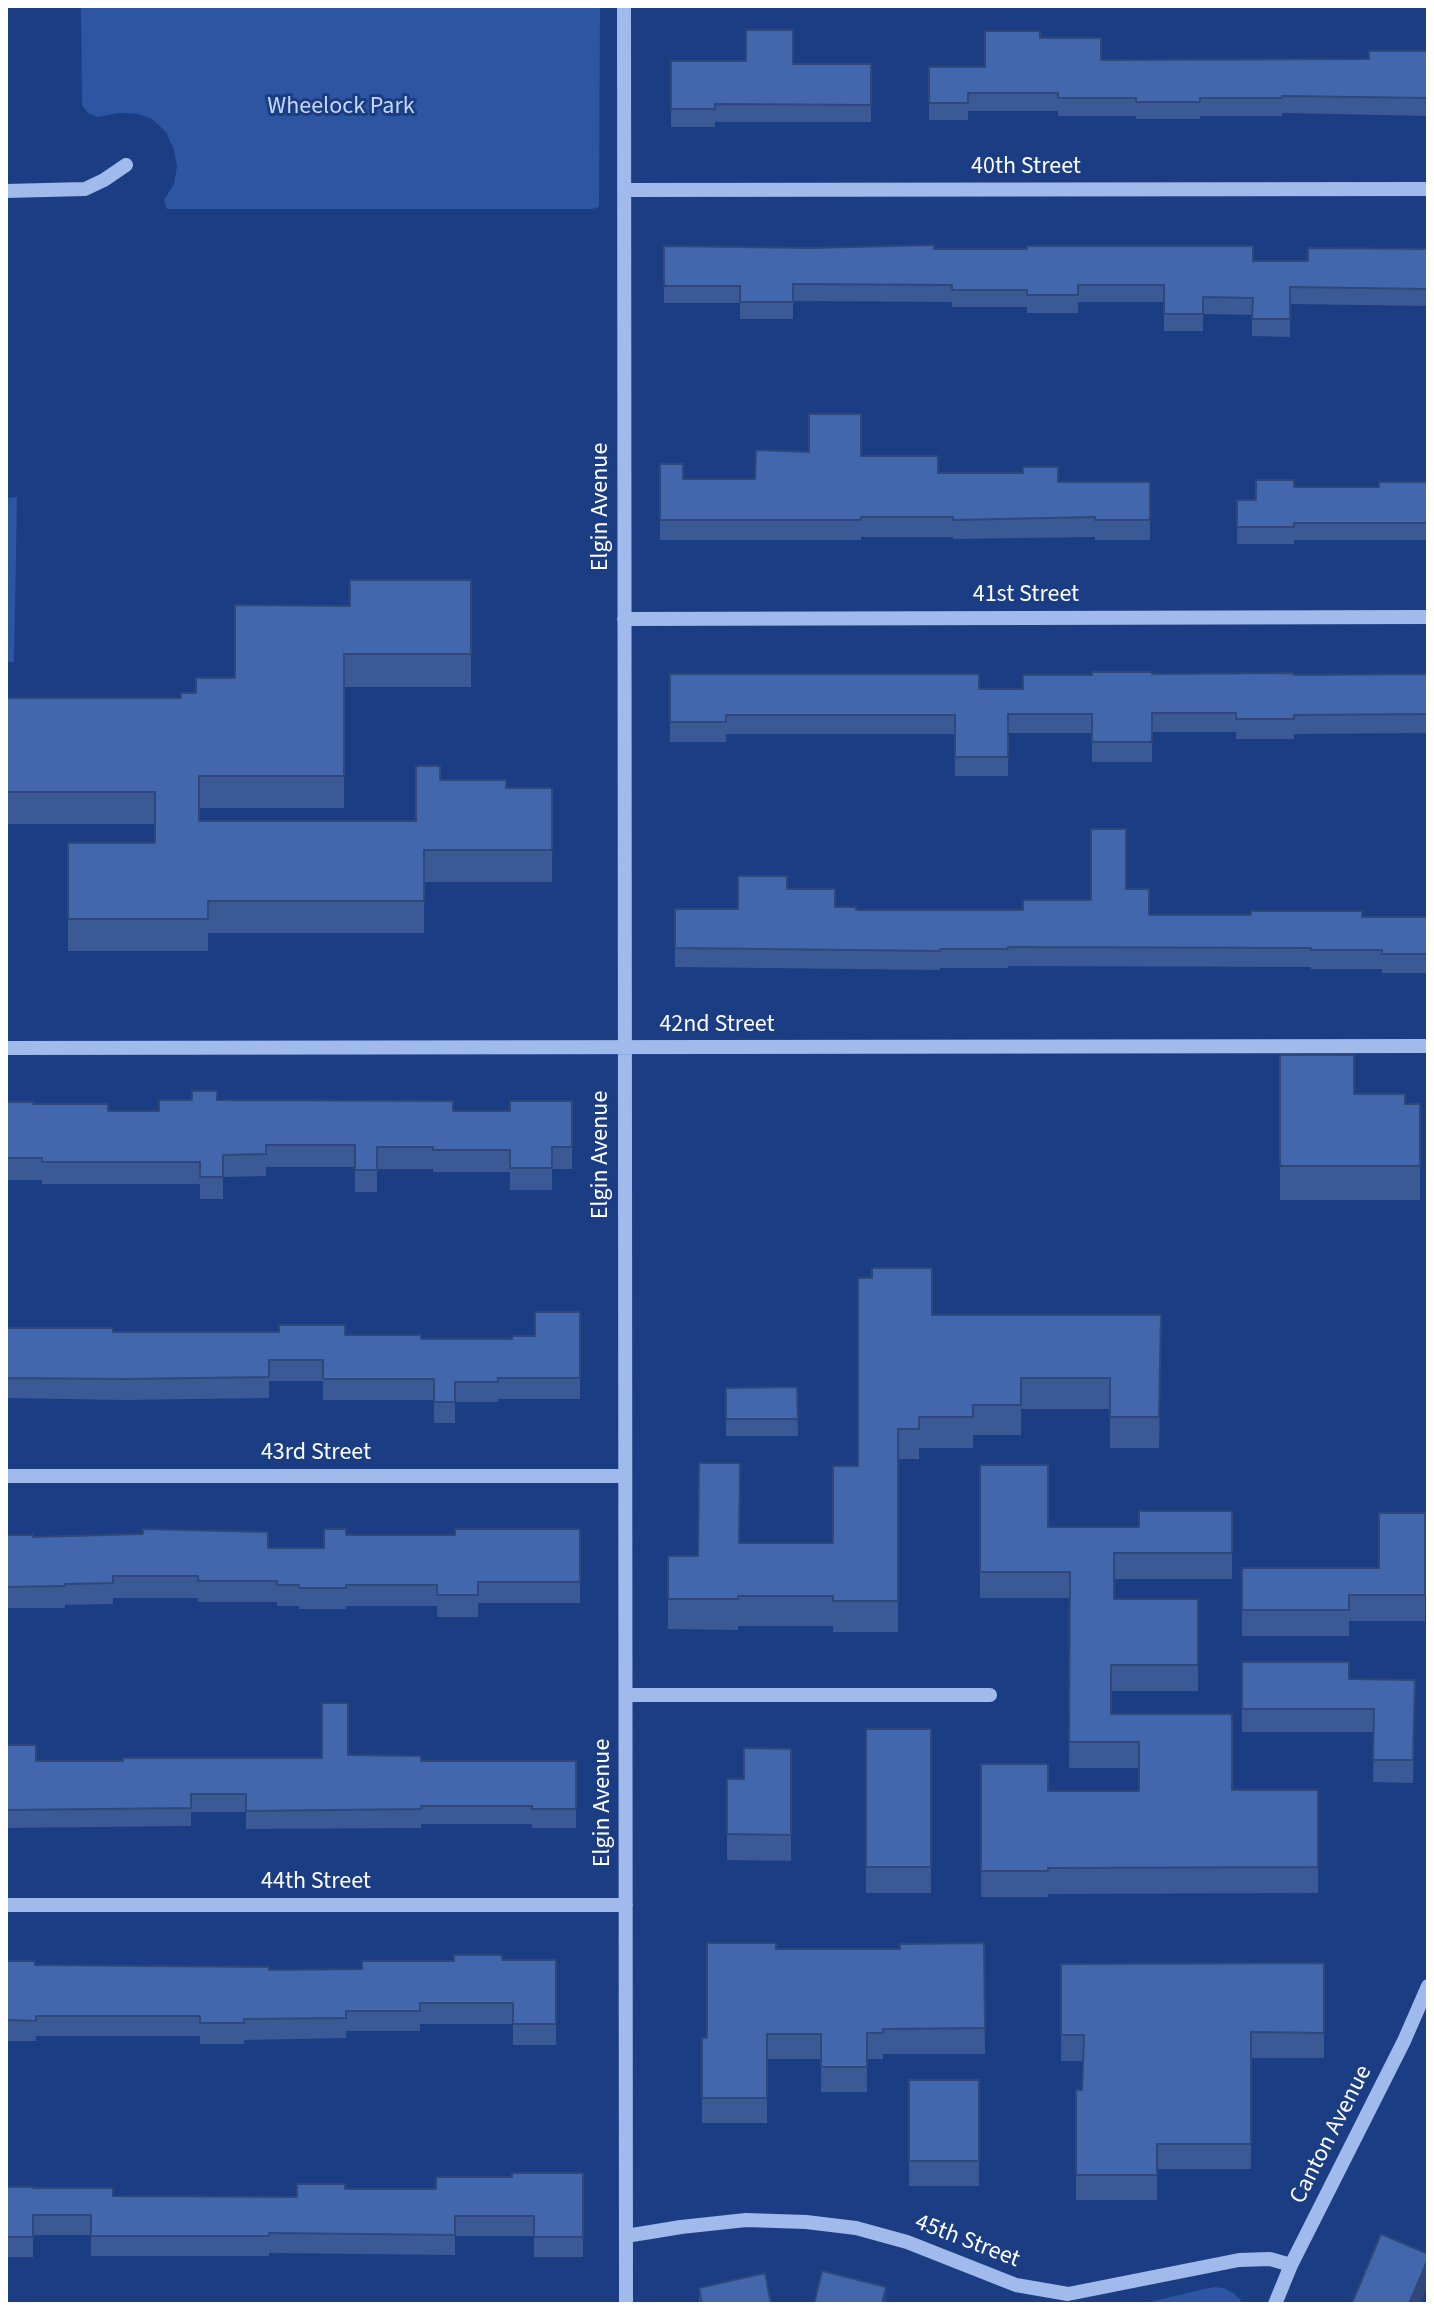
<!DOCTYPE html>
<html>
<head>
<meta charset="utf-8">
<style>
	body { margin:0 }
	#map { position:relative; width:1434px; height:2310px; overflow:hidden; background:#1a3d84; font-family:"Source Sans 3",sans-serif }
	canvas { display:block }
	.frame { position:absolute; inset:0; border:8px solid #fff; pointer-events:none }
</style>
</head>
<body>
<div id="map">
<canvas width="1434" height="2310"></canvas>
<div class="frame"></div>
</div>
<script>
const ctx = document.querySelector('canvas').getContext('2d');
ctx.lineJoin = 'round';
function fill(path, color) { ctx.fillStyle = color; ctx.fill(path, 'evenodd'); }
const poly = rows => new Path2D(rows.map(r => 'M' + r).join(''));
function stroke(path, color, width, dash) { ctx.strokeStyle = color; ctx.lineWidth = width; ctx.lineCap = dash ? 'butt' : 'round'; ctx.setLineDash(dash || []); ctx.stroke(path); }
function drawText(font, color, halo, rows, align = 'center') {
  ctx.font = font + ' "Source Sans 3",sans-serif'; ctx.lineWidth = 6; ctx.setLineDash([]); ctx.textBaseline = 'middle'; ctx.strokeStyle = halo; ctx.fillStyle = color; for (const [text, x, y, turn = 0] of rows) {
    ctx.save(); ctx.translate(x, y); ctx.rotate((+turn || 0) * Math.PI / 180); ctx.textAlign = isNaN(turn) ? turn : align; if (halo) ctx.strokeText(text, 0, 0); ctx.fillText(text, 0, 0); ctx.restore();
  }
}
fill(poly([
	[81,6,600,6,599,207,592,209,167,209,164,200,174,184,177,166,174,150,166,132,152,119,138,114,119,113,97,117,88,113,82,105],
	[17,497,14,662,6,662,6,498],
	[1213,2287,1224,2288,1233,2293,1240,2299,1242,2304,1141,2304]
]), '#2d55a2');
stroke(poly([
	[624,6,626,2304],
	[624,190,1428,189],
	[6,191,85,189,104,180,126,165],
	[624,619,1428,617],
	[6,1048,1428,1046],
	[6,1476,625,1476],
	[626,1695,990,1695],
	[6,1905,626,1905],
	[626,2236,681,2227,746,2220,806,2222,856,2228,907,2242,1016,2285,1068,2294,1239,2260,1270,2259,1291,2265],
	[1275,2304,1291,2265,1404,2041,1428,1986]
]), '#a0baeb', 14);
fill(poly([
	[1040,38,1101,60,1369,59,1428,51,1428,116,1282,113,1282,116,1200,116,1200,119,1136,119,1136,116,1058,116,1058,111,968,111,968,120,929,120,929,67,985,67],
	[671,61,793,64,871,64,871,122,715,122,715,127,671,127],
	[664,246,934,249,1253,261,1308,261,1428,249,1428,306,1290,304,1290,337,1252,336,1252,315,1203,314,1203,331,1164,331,1164,302,1078,302,1078,313,1027,313,1027,307,952,307,952,302,793,301,793,319,740,319,740,303,664,303],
	[861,456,938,473,1058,482,1150,482,1150,540,1095,540,1095,537,953,539,953,537,861,537,861,540,660,540,660,464,683,479,755,479],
	[1428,482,1428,540,1294,540,1294,544,1237,544,1237,500,1256,500,1294,487,1379,487],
	[471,580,471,687,344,687,344,808,199,808,199,821,416,821,440,780,506,788,552,788,552,882,424,882,424,933,208,933,208,951,68,951,68,843,155,843,155,824,6,824,6,698,181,698,235,678,350,606],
	[670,674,979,689,1023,689,1152,674,1428,674,1428,733,1294,734,1294,739,1236,739,1236,732,1152,732,1152,762,1092,762,1092,733,1008,733,1008,776,955,776,955,734,726,734,726,742,670,742],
	[787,889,835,907,856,910,1023,910,1091,900,1126,889,1149,915,1428,917,1428,973,1382,973,1382,969,1311,969,1311,967,1008,966,1008,968,940,968,940,970,675,967,675,909,738,909],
	[1280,1055,1354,1094,1405,1104,1420,1104,1420,1200,1280,1200],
	[217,1100,453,1111,510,1111,572,1101,572,1169,552,1169,552,1190,510,1190,510,1172,433,1172,433,1169,377,1169,377,1192,355,1192,355,1167,266,1167,266,1176,223,1177,223,1199,200,1199,200,1184,42,1184,42,1180,6,1180,6,1102,108,1111,159,1111],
	[580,1312,580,1399,498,1399,498,1402,455,1402,455,1423,434,1423,434,1400,323,1400,323,1381,269,1381,269,1398,124,1400,6,1398,6,1328,113,1332,345,1335,421,1339,512,1339,535,1336],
	[932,1315,1161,1346,1159,1448,1110,1448,1110,1409,1021,1409,1021,1435,973,1435,973,1448,919,1448,919,1459,898,1459,898,1632,833,1632,833,1626,738,1626,738,1630,668,1629,668,1556,698,1556,739,1543,833,1543,858,1466],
	[797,1387,798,1436,726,1436,726,1388],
	[980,1465,1048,1527,1139,1527,1232,1511,1232,1579,1114,1579,1114,1599,1198,1599,1198,1691,1111,1691,1111,1714,1232,1790,1318,1790,1318,1893,1048,1894,1048,1897,981,1897,981,1764,1048,1791,1139,1791,1139,1768,1069,1768,1070,1598,980,1598],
	[1425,1513,1425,1621,1349,1621,1349,1636,1242,1636,1242,1568,1379,1568],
	[580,1529,580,1603,478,1603,478,1617,437,1617,437,1606,346,1606,346,1609,299,1609,299,1606,277,1606,277,1602,198,1602,198,1598,113,1598,113,1604,65,1605,65,1608,6,1608,6,1535,268,1548,324,1548,346,1535,455,1535],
	[1242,1662,1349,1679,1415,1703,1413,1783,1373,1782,1374,1732,1242,1732],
	[866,1729,931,1729,931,1893,866,1893],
	[6,1745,36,1761,123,1761,322,1758,348,1755,421,1761,576,1761,576,1828,532,1828,532,1824,421,1824,421,1828,246,1829,246,1812,191,1812,191,1826,6,1828],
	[791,1749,791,1861,727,1860,727,1779,744,1779],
	[984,1943,985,2054,883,2054,883,2059,867,2059,867,2092,821,2092,821,2059,767,2059,767,2123,702,2123,702,2038,707,2038,776,1949,900,1949],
	[502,1960,556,1960,556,2045,513,2045,513,2024,420,2024,420,2031,346,2031,346,2038,244,2040,244,2044,200,2044,200,2036,36,2036,36,2041,6,2041,6,1961,35,1965,269,1970,362,1969,454,1961],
	[1324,1963,1324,2058,1251,2058,1251,2169,1157,2169,1157,2200,1076,2200,1076,2090,1082,2090,1083,2061,1061,2061,1061,1964],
	[909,2080,979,2080,979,2186,909,2186],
	[583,2173,583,2257,534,2257,534,2236,455,2236,455,2255,269,2253,269,2256,91,2256,91,2235,33,2235,33,2257,6,2257,6,2187,113,2196,297,2197,345,2189,436,2189,512,2177],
	[699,2288,771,2304,699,2304]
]), '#3a5995');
fill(poly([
	[1428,2259,1428,2285,1420,2304,1409,2304],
	[886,2287,886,2304,882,2304]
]), '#2f4879');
const building = poly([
	[746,30,793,30,793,64,871,64,871,105,715,104,715,109,671,109,671,61,746,61,746,30],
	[985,31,1040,31,1040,38,1101,38,1101,60,1369,59,1369,51,1428,51,1428,98,1282,96,1282,98,1200,98,1200,102,1136,102,1136,98,1058,98,1058,93,968,93,968,103,929,103,929,67,985,67,985,31],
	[934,245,934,249,1027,249,1027,246,1253,246,1253,261,1308,261,1308,248,1428,249,1428,289,1290,287,1290,319,1252,319,1253,298,1203,297,1203,314,1164,314,1164,285,1078,285,1078,295,1027,295,1027,290,952,290,952,285,793,284,793,302,740,302,740,286,664,286,664,246,810,248,934,245],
	[809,414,861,414,861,456,938,456,938,473,1023,473,1023,467,1058,467,1058,482,1150,482,1150,520,1095,520,1095,517,953,520,953,517,861,517,861,520,660,520,660,464,683,464,683,479,755,479,756,450,809,452,809,414],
	[1256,480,1294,480,1294,487,1379,487,1379,482,1428,482,1428,523,1294,523,1294,527,1237,527,1237,500,1256,500,1256,480],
	[350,580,471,580,471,654,344,654,344,776,199,776,199,821,416,821,416,766,440,766,440,780,506,780,506,788,552,788,552,850,424,850,424,901,208,901,208,919,68,919,68,843,155,843,155,792,6,792,6,698,181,698,181,693,196,693,196,678,235,678,235,605,350,606,350,580],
	[1092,672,1152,672,1152,674,1294,673,1294,675,1428,674,1428,714,1294,715,1294,719,1236,719,1236,713,1152,713,1152,742,1092,742,1092,714,1008,714,1008,757,955,757,955,715,726,715,726,722,670,722,670,674,979,674,979,689,1023,689,1023,675,1092,675,1092,672],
	[1091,829,1126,829,1126,889,1149,889,1149,915,1251,915,1251,911,1362,911,1362,917,1428,917,1428,954,1382,954,1382,950,1311,950,1311,948,1008,947,1008,949,940,949,940,951,675,948,675,909,738,909,738,876,787,876,787,889,835,889,835,907,856,907,856,910,1023,910,1023,900,1091,900,1091,829],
	[1280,1055,1354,1055,1354,1094,1405,1094,1405,1104,1420,1104,1420,1166,1280,1166,1280,1055],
	[192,1091,217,1091,217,1100,453,1101,453,1111,510,1111,510,1101,572,1101,572,1147,552,1147,552,1168,510,1168,510,1150,433,1150,433,1147,377,1147,377,1170,355,1170,355,1145,266,1145,266,1154,223,1155,223,1177,200,1177,200,1162,42,1162,42,1158,6,1158,6,1102,33,1102,33,1104,108,1104,108,1111,159,1111,159,1100,192,1100,192,1091],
	[872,1268,932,1268,932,1315,1161,1315,1159,1417,1110,1417,1110,1378,1021,1378,1021,1405,973,1405,973,1417,919,1417,919,1429,898,1429,898,1601,833,1601,833,1596,738,1596,738,1599,668,1599,668,1556,698,1556,699,1463,740,1463,739,1543,833,1543,833,1466,858,1466,858,1278,872,1278,872,1268],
	[535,1312,580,1312,580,1378,498,1378,498,1382,455,1382,455,1402,434,1402,434,1379,323,1379,323,1360,269,1360,269,1377,124,1379,6,1378,6,1328,113,1328,113,1332,279,1332,279,1325,345,1325,345,1335,421,1335,421,1339,512,1339,512,1336,535,1336,535,1312],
	[797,1387,798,1419,726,1419,726,1388,797,1387],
	[980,1465,1048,1465,1048,1527,1139,1527,1139,1511,1232,1511,1232,1553,1114,1553,1114,1599,1198,1599,1198,1665,1111,1665,1111,1714,1232,1714,1232,1790,1318,1790,1318,1867,1048,1868,1048,1871,981,1871,981,1764,1048,1764,1048,1791,1139,1791,1139,1742,1069,1742,1070,1572,980,1572,980,1465],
	[1379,1513,1425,1513,1425,1595,1349,1595,1349,1610,1242,1610,1242,1568,1379,1568,1379,1513],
	[143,1529,268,1532,268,1548,324,1548,324,1529,346,1529,346,1535,455,1535,455,1529,580,1529,580,1582,478,1582,478,1595,437,1595,437,1585,346,1585,346,1588,299,1588,299,1585,277,1585,277,1581,198,1581,198,1576,113,1576,113,1583,65,1584,65,1586,6,1587,6,1535,33,1535,33,1537,143,1534,143,1529],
	[1242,1662,1349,1662,1349,1679,1415,1680,1413,1760,1373,1760,1374,1709,1242,1709,1242,1662],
	[322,1703,348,1703,348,1755,421,1756,421,1761,576,1761,576,1809,532,1809,532,1806,421,1806,421,1809,246,1811,246,1794,191,1794,191,1808,6,1810,6,1745,36,1745,36,1761,123,1761,123,1758,322,1758,322,1703],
	[866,1729,931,1729,931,1867,866,1867,866,1729],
	[744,1748,791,1749,791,1835,727,1834,727,1779,744,1779,744,1748],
	[707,1943,776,1943,776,1949,900,1949,900,1944,984,1943,985,2028,883,2029,883,2033,867,2033,867,2067,821,2067,821,2034,767,2034,767,2098,702,2098,702,2038,707,2038,707,1943],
	[454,1955,502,1955,502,1960,556,1960,556,2024,513,2024,513,2003,420,2003,420,2011,346,2011,346,2018,244,2019,244,2023,200,2023,200,2016,36,2016,36,2021,6,2020,6,1961,35,1961,35,1965,269,1967,269,1970,362,1969,362,1961,454,1961,454,1955],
	[1324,1963,1324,2033,1251,2032,1251,2144,1157,2144,1157,2175,1076,2175,1076,2090,1082,2090,1084,2035,1061,2035,1061,1964,1324,1963],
	[909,2080,979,2080,979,2161,909,2161,909,2080],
	[512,2173,583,2173,583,2237,534,2237,534,2216,455,2216,455,2235,269,2233,269,2236,91,2236,91,2215,33,2215,33,2237,6,2237,6,2187,33,2187,33,2188,113,2188,113,2196,297,2197,297,2184,345,2184,345,2189,436,2189,436,2177,512,2177,512,2173],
	[1381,2234,1428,2254,1428,2259,1409,2304,1355,2304,1352,2303,1381,2234],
	[822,2271,886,2287,882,2304,814,2304,822,2271],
	[765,2273,771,2304,702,2304,699,2288,765,2273]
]);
fill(building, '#4367ad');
stroke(building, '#2f4879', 2);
drawText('24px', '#c5d7f8', '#1a3d84', [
	["Wheelock Park",341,108]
]);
drawText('24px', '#fff', '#1a3d84', [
	["40th Street",1026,168],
	["Elgin Avenue",602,507,-90],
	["41st Street",1026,596],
	["42nd Street",717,1026],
	["Elgin Avenue",602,1155,-90],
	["43rd Street",316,1454],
	["Elgin Avenue",604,1803,-90],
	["44th Street",316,1883],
	["Canton Avenue",1332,2135,-63],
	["45th Street",967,2242,21]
]);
</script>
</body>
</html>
